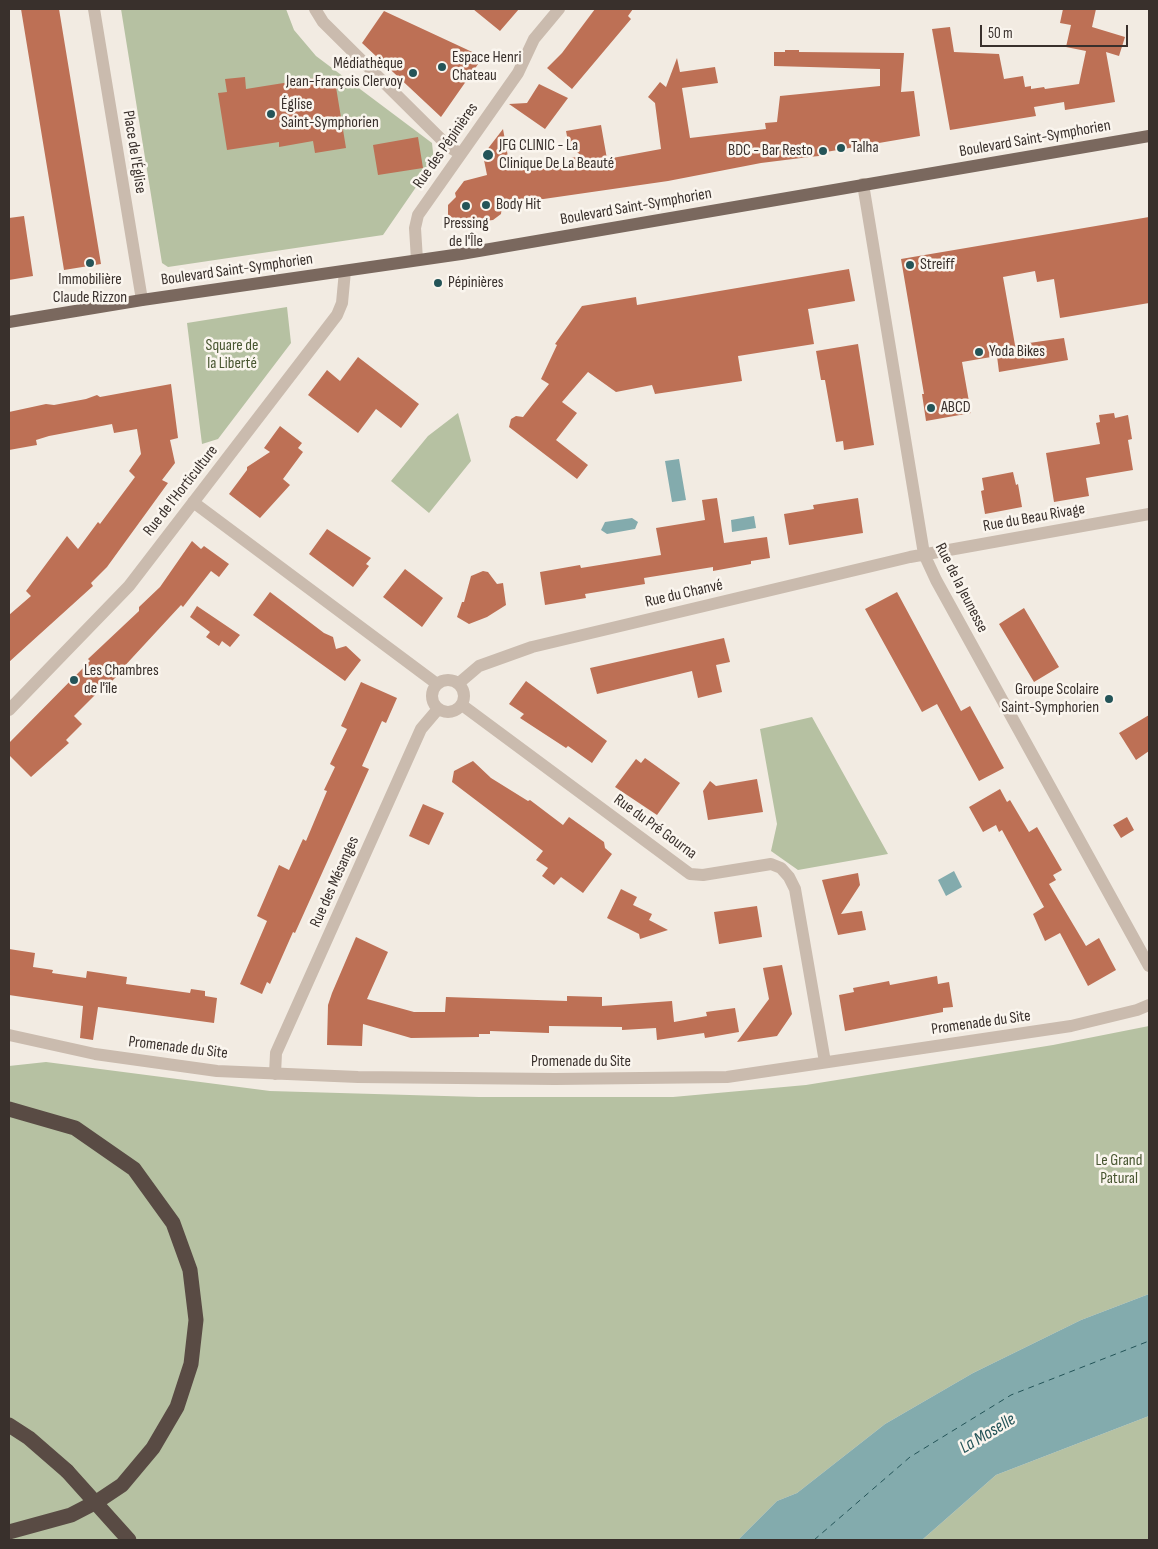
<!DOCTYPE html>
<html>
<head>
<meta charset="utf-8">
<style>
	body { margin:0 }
	#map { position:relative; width:1158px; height:1549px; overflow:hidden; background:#f2ebe2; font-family:"Sofia Sans Condensed",sans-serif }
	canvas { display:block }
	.frame { position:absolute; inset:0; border:10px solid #39302c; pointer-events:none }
	.scale { position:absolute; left:980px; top:25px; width:148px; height:22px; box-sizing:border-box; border:2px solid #39302c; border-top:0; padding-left:6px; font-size:15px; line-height:18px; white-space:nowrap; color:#39302c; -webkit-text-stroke:4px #faf5ee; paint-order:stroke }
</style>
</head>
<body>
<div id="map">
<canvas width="1158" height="1549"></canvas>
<div class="frame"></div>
<div class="scale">50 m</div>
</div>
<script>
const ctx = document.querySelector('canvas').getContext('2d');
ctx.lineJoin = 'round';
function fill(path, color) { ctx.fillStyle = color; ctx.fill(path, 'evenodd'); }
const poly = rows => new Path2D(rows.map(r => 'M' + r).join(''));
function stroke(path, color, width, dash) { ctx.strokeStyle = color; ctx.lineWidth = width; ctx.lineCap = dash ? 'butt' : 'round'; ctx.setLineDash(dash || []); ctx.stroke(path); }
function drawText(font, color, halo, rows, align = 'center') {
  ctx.font = font + ' "Sofia Sans Condensed",sans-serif'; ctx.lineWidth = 5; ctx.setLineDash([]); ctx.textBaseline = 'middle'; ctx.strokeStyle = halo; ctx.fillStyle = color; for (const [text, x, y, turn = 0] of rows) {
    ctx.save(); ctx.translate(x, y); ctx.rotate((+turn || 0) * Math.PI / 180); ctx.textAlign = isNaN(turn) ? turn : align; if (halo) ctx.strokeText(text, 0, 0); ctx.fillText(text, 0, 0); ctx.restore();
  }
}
fill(poly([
	[121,9,286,9,294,30,316,56,432,143,434,161,383,235,168,267,162,263],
	[287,307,291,343,218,439,202,444,187,323],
	[458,413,471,461,429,513,391,481,428,436],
	[812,717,888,854,798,870,771,851,777,824,760,729],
	[1149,1026,1149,1294,1081,1320,973,1373,885,1424,797,1493,777,1501,738,1540,9,1540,9,1066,46,1062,270,1091,479,1097,673,1097,806,1085,1053,1045],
	[1149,1416,1149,1540,922,1540,996,1475]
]), '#b6c1a2');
fill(poly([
	[679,459,686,500,672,502,665,461],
	[754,516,756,528,732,532,731,520],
	[632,518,638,522,635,529,607,534,601,530,605,522],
	[954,871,962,887,946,896,938,880],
	[1149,1294,1149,1416,996,1475,922,1540,738,1540,777,1501,797,1493,885,1424,973,1373,1081,1320]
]), '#83abad');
stroke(poly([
	[814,1540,910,1457,1011,1395,1149,1341]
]), '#245458', 1, [6, 5]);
fill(poly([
	[21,9,59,9,101,264,64,270],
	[473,9,519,9,500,31],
	[595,9,633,9,628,16,631,19,572,89,547,68,562,53],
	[1063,9,1096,9,1092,27,1125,37,1119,56,1106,52,1115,102,1065,110,1064,102,1034,107,1036,116,950,130,932,29,950,27,954,52,999,54,1004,79,1023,76,1025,87,1031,86,1031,89,1044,87,1045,89,1079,84,1086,51,1066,47,1071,25,1060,23],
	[384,11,483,57,441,117,362,43],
	[785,50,799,50,799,52,904,53,901,92,914,91,920,136,820,153,819,156,809,157,761,163,668,181,502,205,501,214,493,220,460,224,454,222,448,215,448,205,456,197,455,193,464,181,487,175,483,155,503,129,510,168,541,163,542,169,572,164,571,158,582,156,569,146,566,131,601,125,607,159,661,149,655,103,648,97,660,82,666,87,677,58,680,72,715,67,718,83,682,88,690,138,766,129,765,123,777,122,780,96,880,86,880,69,774,66,774,52,785,52],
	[245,77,246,89,315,78,316,84,335,81,346,148,315,153,313,141,279,147,279,142,227,150,218,93,227,92,225,79],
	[539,84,568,98,545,129,509,104,527,103],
	[418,137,423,168,378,175,373,145],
	[24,216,33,276,9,280,9,218],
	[1149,217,1149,303,1060,318,1054,279,1037,282,1035,271,1003,277,1015,345,1064,338,1068,360,999,372,997,356,962,362,971,413,926,421,922,394,924,394,901,259],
	[849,269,855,301,808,309,814,344,738,356,742,381,655,394,652,385,616,392,588,372,562,402,577,413,556,440,588,465,577,479,509,427,511,419,516,416,523,417,549,384,541,379,557,345,555,344,582,306,636,297,637,305],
	[858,344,874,445,844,450,843,441,836,442,825,380,821,380,816,351],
	[358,357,419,404,401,428,376,409,358,433,308,395,327,370,340,381],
	[171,384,178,438,170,440,175,463,162,480,168,483,107,567,91,583,93,586,9,662,9,615,31,596,26,591,67,536,78,549,98,522,100,524,135,477,129,471,141,454,137,429,114,433,112,424,49,436,36,440,37,445,9,450,9,412,46,404,54,405,86,399,97,395,100,397],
	[1114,413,1115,418,1128,415,1132,439,1128,440,1133,470,1086,478,1089,496,1054,502,1046,453,1100,444,1096,423,1100,422,1099,415],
	[280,426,302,443,298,448,303,452,283,479,290,485,260,518,229,494,247,470,247,467,270,452,264,448],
	[1013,472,1016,485,1018,484,1022,507,985,514,981,491,984,490,982,478],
	[717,498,724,543,767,537,770,558,751,561,751,564,713,571,713,567,644,578,645,584,585,594,586,598,545,605,540,572,580,565,581,568,661,555,656,528,705,520,702,500],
	[858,498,863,533,789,545,784,514,814,509,813,505],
	[327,529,371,558,366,564,369,566,353,587,309,554],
	[192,541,201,549,204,546,229,564,219,577,211,571,183,607,181,605,120,671,121,672,103,690,102,688,74,716,82,724,66,740,69,743,31,777,9,755,9,743,90,661,88,659,139,611,139,607,160,587],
	[405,569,443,598,422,627,383,597],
	[483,571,488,572,497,584,503,583,506,605,487,617,469,624,457,617,462,602,464,602,471,576],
	[270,592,324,633,333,637,336,649,346,646,361,660,345,681,253,615],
	[897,592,961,711,970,706,1004,768,979,781,937,704,922,712,865,609],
	[197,606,240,635,230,647,222,641,219,646,206,637,210,632,190,617],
	[1024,608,1059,667,1034,682,999,624],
	[724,638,730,662,716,665,722,692,698,698,692,671,597,694,590,668],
	[526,681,607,741,592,763,568,746,566,748,520,718,524,714,509,704],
	[361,682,397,698,386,723,382,721,362,766,369,769,295,933,293,932,270,984,267,982,262,994,240,984,267,921,257,916,279,865,289,870,303,839,306,841,327,791,324,790,335,767,330,764,347,729,341,726],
	[1149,715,1149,751,1136,760,1119,733],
	[645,758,680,783,657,815,615,787,636,759,641,763],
	[473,761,491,778,528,801,530,800,563,825,569,817,604,842,605,848,612,854,583,893,561,877,554,885,542,876,548,868,536,860,543,851,452,782,454,771],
	[757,779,763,812,708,820,703,791,710,781,716,786],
	[1000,789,1007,802,1010,800,1029,832,1037,827,1062,870,1053,875,1056,880,1049,884,1086,946,1099,938,1116,970,1088,986,1060,933,1045,941,1033,914,1044,907,1002,830,999,832,996,825,983,832,969,807],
	[423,804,444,813,429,845,409,836],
	[1127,817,1134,830,1121,838,1113,825],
	[858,873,860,885,841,914,862,911,866,930,838,935,822,880],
	[621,889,637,897,633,905,652,914,649,920,668,930,640,939,639,934,607,918],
	[757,906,762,937,719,944,714,912],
	[356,937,388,952,367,999,414,1012,445,1012,446,997,567,1001,567,996,602,997,602,1006,672,1001,674,1022,707,1016,706,1012,735,1008,739,1032,705,1038,704,1033,657,1040,656,1028,622,1030,622,1027,549,1026,549,1033,490,1031,490,1034,479,1034,479,1037,411,1038,363,1024,362,1046,327,1045,328,1005,332,993],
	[9,949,35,953,33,967,53,970,52,973,86,978,87,971,127,977,126,984,190,993,191,989,205,991,205,996,217,998,214,1023,98,1007,93,1040,80,1038,83,1006,9,995],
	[782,965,792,1014,777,1036,737,1042,769,999,763,968],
	[937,976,938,984,949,982,953,1007,943,1008,943,1012,845,1031,839,995,854,992,853,988,889,981,890,985]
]), '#bd7055');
stroke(poly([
	[94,9,142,300],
	[315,9,323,22,449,147,461,154],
	[863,184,924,554,936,580,1149,966],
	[417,260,415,228,418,215,518,73,534,39,559,9],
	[193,502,437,684],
	'432 696a16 16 0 1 1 32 0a16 16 0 1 1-32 0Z',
	[459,683,479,666,532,647,910,557,1149,514],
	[462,705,690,874,703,875,771,864,781,868,789,877,795,889,825,1062],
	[9,710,129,586,337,315,342,303,345,271],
	[9,1035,95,1054,217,1071,358,1077,555,1079,727,1077,1071,1026,1137,1010,1149,1005],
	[275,1074,276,1053,421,729,438,709]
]), '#cabbae', 12);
stroke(poly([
	[9,322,142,300,461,254,1149,136]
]), '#7a685e', 12);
stroke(poly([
	[9,1109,75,1128,134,1169,173,1223,190,1270,196,1320,191,1364,177,1407,153,1448,122,1485,98,1501,71,1515,9,1532],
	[9,1425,29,1438,67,1471]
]), '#594b44', 15);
stroke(poly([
	[67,1471,129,1540]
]), '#594b44', 15);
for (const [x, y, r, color] of [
	[442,67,5,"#245458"],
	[413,73,5,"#245458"],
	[271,114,5,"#245458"],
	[841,148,5,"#245458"],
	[823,151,5,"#245458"],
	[488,155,6,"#245458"],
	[486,205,5,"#245458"],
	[466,206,5,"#245458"],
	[90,263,5,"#245458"],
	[910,265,5,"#245458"],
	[438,283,5,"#245458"],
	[979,352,5,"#245458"],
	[931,408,5,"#245458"],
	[74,680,5,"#245458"],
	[1109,699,5,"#245458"]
]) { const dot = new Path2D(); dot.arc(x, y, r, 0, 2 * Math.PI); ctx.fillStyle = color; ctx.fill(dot); stroke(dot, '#faf5ee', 2); }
drawText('16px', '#39302c', '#faf5ee', [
	["Espace Henri",452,58],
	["Chateau",452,76],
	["Médiathèque",403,64,"right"],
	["Jean-François Clervoy",403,82,"right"],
	["Église",281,105],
	["Saint-Symphorien",281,123],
	["JFG CLINIC - La",499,146],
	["Clinique De La Beauté",499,164],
	["Talha",851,148],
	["BDC - Bar Resto",813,151,"right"],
	["Body Hit",496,205],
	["Pressing",466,224,"center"],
	["de l'Île",466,242,"center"],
	["Streiff",920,265],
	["Immobilière",90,280,"center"],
	["Claude Rizzon",90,298,"center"],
	["Pépinières",448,283],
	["Yoda Bikes",989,352],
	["ABCD",941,408],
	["Les Chambres",84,671],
	["de l'île",84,689],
	["Groupe Scolaire",1099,690,"right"],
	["Saint-Symphorien",1099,708,"right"]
], 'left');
drawText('16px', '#39302c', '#faf5ee', [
	["Boulevard Saint-Symphorien",1035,139,-10],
	["Rue des Pépinières",446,146,-55],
	["Place de l'Église",134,152,81],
	["Boulevard Saint-Symphorien",636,207,-10],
	["Boulevard Saint-Symphorien",237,270,-8],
	["Rue de l'Horticulture",181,491,-52],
	["Rue du Beau Rivage",1034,518,-10],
	["Rue de la Jeunesse",961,588,63],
	["Rue du Chanvé",684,594,-13],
	["Rue du Pré Gourna",655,827,36],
	["Rue des Mésanges",335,882,-66],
	["Promenade du Site",981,1023,-8],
	["Promenade du Site",178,1048,7],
	["Promenade du Site",581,1062]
]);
drawText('16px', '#485631', '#faf5ee', [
	["Square de",232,346],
	["la Liberté",232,364],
	["Le Grand",1119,1161],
	["Patural",1119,1179]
]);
drawText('italic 18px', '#245458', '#faf5ee', [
	["La Moselle",988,1434,-31]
]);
</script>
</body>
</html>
